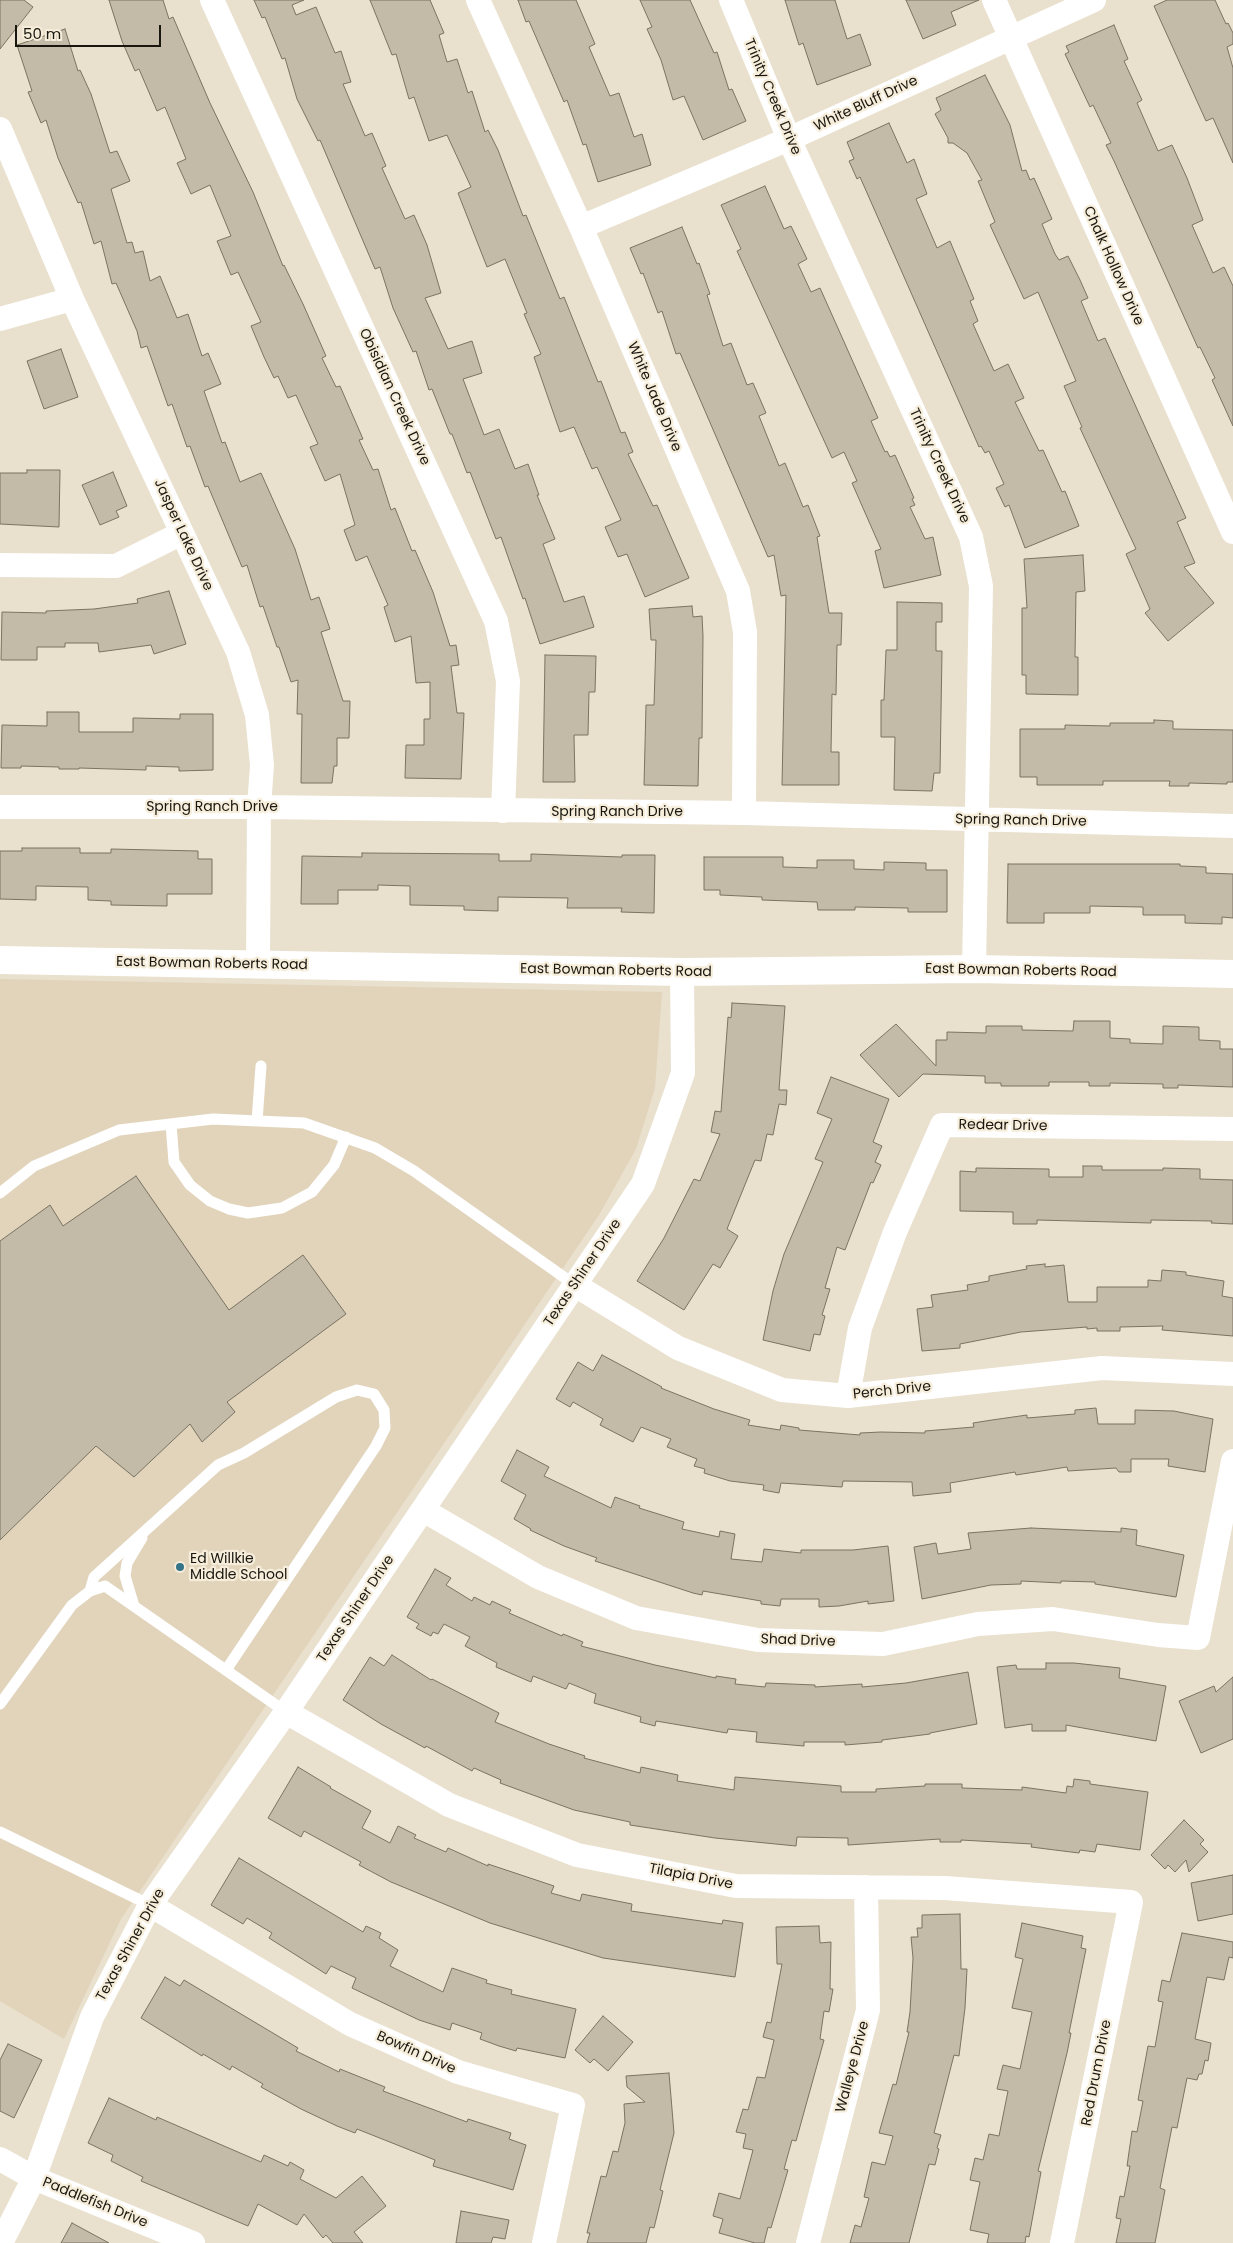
<!DOCTYPE html>
<html>
<head>
<meta charset="utf-8">
<style>
	body { margin:0 }
	#map { position:relative; width:1233px; height:2243px; overflow:hidden; background:#e9e0cd; font-family:Poppins,sans-serif }
	canvas { display:block }
	.scale { position:absolute; left:15px; top:25px; width:146px; height:22px; box-sizing:border-box; border:2px solid #19160f; border-top:0; padding-left:6px; font-size:15px; line-height:18px; white-space:nowrap; color:#19160f; -webkit-text-stroke:4px #f6edda; paint-order:stroke }
</style>
</head>
<body>
<div id="map">
<canvas width="1233" height="2243"></canvas>
<div class="scale">50 m</div>
</div>
<script>
const ctx = document.querySelector('canvas').getContext('2d');
ctx.lineJoin = 'round';
function fill(path, color) { ctx.fillStyle = color; ctx.fill(path, 'evenodd'); }
const poly = rows => new Path2D(rows.map(r => 'M' + r).join(''));
function stroke(path, color, width, dash) { ctx.strokeStyle = color; ctx.lineWidth = width; ctx.lineCap = dash ? 'butt' : 'round'; ctx.setLineDash(dash || []); ctx.stroke(path); }
function drawText(font, color, halo, rows, align = 'center') {
  ctx.font = font + ' Poppins,sans-serif'; ctx.lineWidth = 4.5; ctx.setLineDash([]); ctx.textBaseline = 'middle'; ctx.strokeStyle = halo; ctx.fillStyle = color; for (const [text, x, y, turn = 0] of rows) {
    ctx.save(); ctx.translate(x, y); ctx.rotate((+turn || 0) * Math.PI / 180); ctx.textAlign = isNaN(turn) ? turn : align; if (halo) ctx.strokeText(text, 0, 0); ctx.fillText(text, 0, 0); ctx.restore();
  }
}
fill(poly([
	[0,979,662,992,655,1088,636,1149,599,1215,121,1919,64,2039,0,2001]
]), '#e1d4bb');
const building = poly([
	[0,0,24,0,33,7,0,49,0,0],
	[109,0,163,0,169,19,173,17,210,103,253,192,283,266,284,265,303,304,326,356,322,358,336,387,340,386,363,439,359,440,373,470,378,469,391,510,395,508,412,551,415,550,433,592,450,646,456,645,459,665,451,666,457,713,464,713,461,779,405,778,406,745,424,745,424,719,430,719,430,682,416,683,411,636,395,642,384,607,388,605,367,556,356,561,344,530,355,525,340,474,325,481,310,447,318,444,296,395,288,398,278,376,274,378,264,357,251,326,261,322,238,272,231,275,217,241,231,236,210,185,191,194,177,163,186,159,165,107,157,111,139,69,135,71,122,41,109,0],
	[254,0,304,0,292,5,296,15,316,7,335,53,341,51,351,82,343,84,365,136,372,133,386,166,382,168,405,219,414,215,427,245,441,293,425,298,448,349,472,341,482,373,463,379,484,435,499,429,515,469,528,464,539,495,537,495,555,539,543,544,564,602,584,596,594,627,540,644,525,598,523,599,501,537,496,539,470,472,467,473,452,434,450,434,432,389,429,390,416,351,413,352,393,308,380,267,375,269,320,140,318,141,297,99,285,58,282,59,265,17,262,18,254,0],
	[370,0,430,0,444,33,439,35,447,62,457,59,468,93,472,91,485,132,488,130,498,150,523,216,526,215,560,299,564,297,598,382,601,381,621,433,625,432,633,452,628,454,653,506,657,505,689,578,645,597,627,554,618,557,605,527,621,520,597,467,592,469,574,427,560,432,534,357,541,354,524,314,527,313,505,259,487,267,458,193,471,187,447,135,429,141,414,97,409,99,396,54,392,55,370,0],
	[518,0,576,0,595,44,589,47,610,96,619,93,634,137,642,134,651,165,598,182,586,144,583,145,567,100,564,102,529,21,526,22,518,0],
	[640,0,690,0,714,53,717,52,729,90,732,89,746,121,703,140,684,96,673,100,661,60,647,29,652,27,640,0],
	[785,0,835,0,847,39,860,34,871,65,817,85,803,43,799,45,785,0],
	[906,0,979,0,951,12,956,25,923,39,906,0],
	[1167,0,1215,0,1226,24,1228,23,1233,33,1233,44,1227,47,1233,68,1233,163,1213,118,1206,121,1154,6,1167,0],
	[1114,25,1128,59,1124,61,1142,100,1137,103,1158,151,1172,145,1187,178,1203,220,1192,225,1213,273,1224,267,1233,286,1233,426,1212,380,1215,378,1200,347,1198,348,1114,161,1106,145,1111,143,1093,105,1090,107,1065,54,1069,52,1066,46,1114,25],
	[65,29,78,71,80,70,91,94,110,153,117,151,130,181,111,189,127,243,132,242,135,253,143,251,150,281,160,276,177,318,188,314,202,356,208,353,221,384,204,391,222,443,225,442,240,482,261,473,295,549,311,600,319,597,330,629,321,632,343,701,350,701,349,738,337,738,337,766,334,766,332,783,301,783,302,714,297,714,298,680,291,682,279,647,277,647,263,606,260,607,247,565,242,567,208,486,205,487,190,446,187,447,172,404,168,406,147,346,141,348,137,331,116,283,112,284,101,241,94,244,81,202,78,203,58,158,46,120,41,123,28,92,32,91,17,45,65,29],
	[985,75,1010,125,1022,171,1026,170,1030,180,1034,178,1052,219,1042,224,1055,254,1059,260,1068,256,1080,280,1088,298,1081,301,1098,341,1105,338,1186,518,1177,522,1195,563,1184,567,1214,603,1168,641,1145,613,1150,609,1126,554,1136,549,1080,428,1082,427,1064,386,1076,381,1038,292,1024,299,990,225,995,222,978,181,982,180,967,153,953,143,948,143,948,138,935,114,941,110,936,98,985,75],
	[889,123,907,163,914,159,927,194,916,199,937,248,950,241,974,299,970,301,978,321,973,324,994,371,1008,364,1024,398,1015,402,1039,451,1043,450,1062,492,1065,491,1079,526,1025,548,1009,505,1005,507,996,488,1004,484,989,451,985,453,981,446,979,447,972,431,860,177,857,179,849,161,854,159,847,142,889,123],
	[765,186,784,229,791,226,807,259,798,264,811,292,820,288,878,418,871,421,885,452,887,451,890,457,895,455,914,498,912,499,915,505,910,507,925,539,933,537,941,575,884,588,875,551,881,549,852,483,857,481,844,452,832,458,737,251,741,249,721,205,765,186],
	[682,227,697,264,699,263,710,294,707,295,723,346,731,343,747,385,753,383,766,413,759,416,779,466,785,463,803,507,808,505,820,536,817,537,829,613,842,613,841,645,837,645,836,695,832,694,831,752,839,752,839,785,782,785,786,595,781,596,774,555,768,557,680,353,676,354,662,311,658,313,643,273,641,274,630,248,682,227],
	[61,349,78,397,44,409,27,361,61,349],
	[27,470,60,470,59,527,0,524,0,473,27,473,27,470],
	[113,472,127,506,116,511,119,517,100,525,82,485,113,472],
	[1083,555,1085,591,1076,592,1075,657,1078,657,1078,695,1026,694,1026,675,1022,675,1022,608,1027,608,1024,559,1083,555],
	[169,591,186,644,154,654,151,645,99,652,98,643,65,643,65,647,37,647,37,660,1,660,2,612,46,613,46,611,94,609,138,603,137,599,169,591],
	[897,602,942,603,942,622,936,622,936,651,942,651,940,773,934,773,932,791,894,790,895,737,881,737,881,700,884,700,886,650,897,650,897,602],
	[692,606,693,617,702,616,703,636,702,738,699,738,698,786,644,785,646,705,654,705,656,640,651,640,649,609,692,606],
	[545,655,596,656,595,692,589,692,588,735,574,735,575,782,543,782,545,655],
	[47,712,79,712,79,732,133,732,133,718,180,719,180,714,213,714,213,770,179,771,179,767,146,766,146,770,79,768,79,769,59,769,59,767,21,766,21,768,1,768,2,725,47,726,47,712],
	[1154,720,1173,721,1173,729,1233,730,1233,782,1227,782,1227,784,1189,783,1189,786,1169,786,1170,781,1103,781,1103,785,1037,785,1037,777,1020,777,1020,729,1065,729,1065,725,1110,726,1110,723,1154,723,1154,720],
	[22,848,80,848,80,853,111,853,111,849,198,851,198,859,212,859,212,894,167,894,167,906,111,905,111,901,88,900,88,887,36,886,36,900,0,899,0,851,22,851,22,848],
	[362,853,499,854,499,861,531,861,531,854,622,857,622,855,655,855,654,913,621,912,622,908,567,908,568,898,498,897,498,911,464,910,464,906,410,905,410,886,378,885,378,890,338,890,338,904,301,904,302,856,362,857,362,853],
	[704,857,783,857,783,867,817,868,817,860,854,860,854,869,884,870,884,862,926,863,926,870,947,870,947,912,908,912,908,908,855,907,855,910,818,910,817,902,762,900,762,897,720,895,720,890,704,890,704,857],
	[1008,864,1180,864,1180,866,1206,867,1206,873,1233,874,1233,918,1222,917,1222,924,1185,923,1185,915,1143,915,1143,907,1090,906,1090,913,1044,913,1044,923,1007,923,1008,864],
	[732,1003,785,1006,779,1090,787,1090,786,1105,779,1104,773,1135,767,1134,761,1161,755,1160,727,1229,738,1236,720,1268,713,1264,684,1310,637,1281,664,1238,694,1179,700,1181,720,1134,711,1132,715,1111,721,1112,728,1017,731,1018,732,1003],
	[1074,1021,1110,1021,1110,1038,1130,1039,1130,1043,1163,1044,1163,1026,1199,1027,1199,1040,1220,1041,1220,1049,1233,1049,1233,1087,1178,1085,1178,1088,1163,1088,1163,1084,1110,1083,1110,1086,1089,1086,1089,1082,1049,1082,1049,1086,1001,1086,1001,1083,985,1083,985,1076,923,1074,899,1097,860,1055,896,1024,936,1066,936,1040,947,1040,947,1032,986,1033,986,1026,1022,1026,1022,1030,1073,1031,1074,1021],
	[831,1077,889,1099,873,1142,882,1146,875,1162,881,1165,873,1183,871,1182,845,1250,837,1247,825,1288,830,1289,822,1315,825,1316,820,1335,814,1334,810,1351,763,1340,773,1291,784,1254,823,1162,815,1159,832,1119,817,1113,831,1077],
	[1083,1166,1102,1166,1102,1170,1163,1170,1163,1168,1200,1169,1200,1179,1233,1180,1233,1224,1211,1223,1212,1221,1151,1220,1151,1223,1037,1220,1037,1224,1013,1224,1013,1212,960,1211,960,1171,976,1172,976,1168,1049,1169,1049,1177,1083,1177,1083,1166],
	[136,1176,229,1310,303,1255,346,1314,227,1402,235,1412,202,1442,190,1424,134,1477,96,1446,0,1540,0,1241,50,1205,63,1226,136,1176],
	[1045,1264,1045,1267,1064,1265,1068,1302,1097,1302,1097,1287,1148,1287,1148,1280,1161,1281,1162,1270,1186,1272,1186,1275,1224,1281,1222,1296,1233,1298,1233,1336,1162,1330,1163,1326,1120,1327,1120,1331,1097,1331,1097,1328,1087,1329,1087,1327,1021,1332,960,1344,960,1348,922,1351,917,1309,933,1307,931,1295,968,1290,967,1285,989,1281,989,1276,1027,1269,1026,1266,1045,1264],
	[602,1355,662,1387,661,1388,714,1409,750,1420,748,1425,780,1430,781,1425,799,1428,799,1430,860,1435,860,1433,881,1432,925,1433,925,1431,974,1427,973,1423,992,1420,1027,1415,1027,1418,1075,1414,1075,1410,1096,1408,1098,1424,1135,1424,1135,1410,1174,1411,1213,1419,1205,1472,1168,1466,1169,1459,1131,1459,1131,1472,1119,1472,1116,1468,1068,1471,1067,1467,1016,1475,1015,1472,950,1483,951,1492,913,1496,912,1482,843,1481,842,1487,781,1483,779,1493,763,1490,764,1485,730,1481,704,1473,705,1469,694,1466,697,1459,667,1447,671,1439,641,1427,633,1442,600,1425,603,1419,573,1402,570,1407,556,1399,578,1362,593,1371,602,1355],
	[517,1450,549,1467,544,1476,611,1508,615,1497,640,1506,639,1508,684,1522,682,1529,719,1537,720,1531,735,1534,731,1559,762,1562,764,1549,801,1553,801,1550,853,1550,888,1546,894,1601,868,1604,868,1601,839,1606,819,1607,819,1599,781,1599,780,1606,761,1604,761,1601,703,1591,702,1595,693,1593,595,1561,597,1558,564,1546,530,1530,531,1529,514,1519,526,1495,501,1481,517,1450],
	[1031,1528,1121,1532,1121,1528,1137,1530,1136,1545,1184,1555,1176,1597,1095,1584,1095,1582,1061,1581,1061,1583,1021,1581,1021,1584,991,1585,922,1599,914,1547,936,1543,938,1554,971,1549,968,1533,1031,1528],
	[435,1569,451,1578,446,1585,472,1601,474,1597,490,1605,492,1601,511,1610,509,1613,562,1636,563,1634,583,1642,581,1646,655,1665,716,1678,716,1676,736,1679,735,1684,765,1687,766,1683,815,1685,815,1687,862,1684,862,1687,906,1683,968,1672,977,1724,930,1733,930,1734,882,1740,882,1742,845,1745,845,1742,804,1742,804,1746,756,1742,757,1732,728,1729,727,1733,656,1721,655,1726,640,1722,641,1717,594,1703,596,1694,569,1683,566,1689,533,1676,531,1682,496,1667,497,1663,465,1646,470,1637,444,1624,438,1634,433,1632,431,1636,416,1628,419,1624,407,1617,435,1569],
	[392,1655,431,1680,432,1679,499,1713,495,1722,549,1744,585,1756,584,1758,640,1773,641,1767,678,1775,677,1781,734,1790,735,1777,841,1786,841,1792,876,1792,876,1789,925,1786,925,1784,962,1784,962,1788,1022,1790,1022,1787,1066,1793,1067,1786,1073,1787,1074,1779,1090,1781,1090,1784,1148,1792,1140,1850,1097,1844,1095,1852,1080,1850,1079,1853,1031,1847,1032,1844,961,1840,961,1842,940,1842,940,1839,848,1845,848,1838,797,1837,796,1846,715,1838,630,1825,630,1822,574,1810,500,1783,501,1780,474,1768,472,1771,426,1746,425,1748,381,1724,343,1700,370,1657,384,1666,392,1655],
	[1046,1663,1074,1663,1120,1668,1119,1678,1166,1686,1156,1741,1066,1725,1066,1731,1032,1731,1032,1724,1005,1728,997,1667,1016,1665,1017,1669,1046,1669,1046,1663],
	[1233,1677,1233,1739,1201,1753,1179,1701,1214,1686,1216,1692,1233,1677],
	[298,1767,331,1787,330,1788,371,1811,362,1828,390,1843,398,1826,416,1835,414,1838,446,1852,448,1848,488,1866,488,1864,554,1886,551,1893,580,1901,582,1894,632,1904,631,1911,722,1924,723,1920,743,1923,735,1977,603,1958,490,1923,391,1882,359,1865,361,1862,304,1831,301,1837,268,1818,298,1767],
	[1184,1820,1204,1840,1200,1844,1208,1852,1189,1872,1186,1860,1175,1872,1168,1865,1165,1869,1151,1855,1184,1820],
	[239,1858,363,1932,366,1926,381,1933,379,1938,398,1950,390,1966,443,1992,452,1968,487,1980,486,1983,512,1990,511,1994,576,2009,565,2058,517,2048,516,2051,499,2046,480,2039,482,2033,452,2023,450,2030,419,2020,352,1988,356,1978,331,1966,326,1974,269,1938,272,1933,247,1918,243,1924,211,1905,239,1858],
	[1233,1875,1233,1914,1198,1921,1191,1883,1233,1875],
	[960,1914,961,1969,967,1969,965,2008,959,2056,954,2055,934,2133,941,2135,937,2148,939,2149,935,2165,929,2164,909,2243,850,2243,855,2225,861,2227,869,2198,864,2197,872,2162,885,2165,893,2136,879,2133,893,2084,896,2085,909,2032,907,2032,910,2012,913,1958,911,1937,918,1937,917,1928,922,1928,922,1915,960,1914],
	[1022,1923,1083,1936,1081,1948,1086,1949,1069,2033,1071,2033,1067,2053,1038,2171,1041,2172,1029,2237,1026,2236,1025,2243,987,2243,989,2234,970,2230,980,2182,970,2180,975,2158,983,2160,989,2134,999,2136,1008,2091,997,2089,1003,2065,1020,2069,1032,2012,1012,2008,1023,1959,1015,1957,1022,1923],
	[819,1926,820,1943,831,1942,830,1989,833,1989,829,2012,824,2011,820,2039,824,2040,796,2141,792,2140,784,2169,788,2170,771,2228,768,2227,764,2243,755,2243,719,2233,723,2219,713,2216,719,2193,740,2199,753,2150,743,2148,746,2134,736,2132,743,2109,748,2110,757,2077,765,2078,774,2040,763,2037,767,2022,771,2023,782,1964,777,1964,776,1927,819,1926],
	[1182,1933,1233,1942,1233,1958,1229,1957,1224,1980,1207,1977,1195,2039,1211,2043,1208,2061,1205,2060,1202,2074,1199,2074,1197,2080,1187,2078,1177,2128,1172,2127,1160,2188,1165,2190,1155,2243,1116,2243,1121,2219,1116,2218,1120,2196,1124,2197,1130,2166,1127,2166,1132,2131,1137,2132,1143,2101,1138,2100,1148,2046,1155,2047,1163,2002,1158,2001,1162,1980,1170,1982,1182,1933],
	[165,1977,180,1986,184,1980,298,2048,296,2051,339,2072,340,2069,385,2087,383,2091,467,2122,468,2119,511,2133,509,2139,526,2145,513,2190,433,2166,435,2160,357,2129,355,2133,337,2126,301,2109,261,2087,263,2084,232,2066,230,2070,203,2054,202,2056,141,2018,165,1977],
	[603,2016,633,2042,608,2071,594,2059,590,2063,575,2050,603,2016],
	[8,2044,42,2060,14,2118,0,2111,0,2060,8,2044],
	[669,2073,674,2133,660,2190,663,2191,654,2228,650,2227,646,2243,587,2243,590,2233,587,2233,601,2176,606,2177,613,2151,618,2152,625,2123,624,2104,645,2102,627,2087,626,2076,669,2073],
	[109,2098,156,2120,157,2117,261,2162,264,2155,288,2166,290,2162,304,2170,300,2179,336,2198,362,2176,386,2206,354,2232,363,2243,333,2243,326,2235,323,2238,304,2214,297,2225,258,2204,248,2226,141,2181,143,2177,111,2161,113,2155,88,2143,109,2098],
	[461,2211,509,2220,505,2239,493,2237,491,2243,456,2243,461,2211],
	[72,2223,109,2243,61,2243,72,2223]
]);
fill(building, '#c3baa8');
stroke(building, '#7b7362', 1);
stroke(poly([
	[257,1121,261,1066],
	[171,1124,174,1162,190,1185,210,1201,229,1209,248,1213,282,1208,312,1192,334,1165,346,1137],
	[0,1193,34,1166,119,1130,213,1119,304,1123,375,1148,414,1171,575,1285],
	[90,1591,94,1577,218,1465,244,1453,336,1397,357,1390,374,1394,384,1410,385,1428,376,1446,226,1670],
	[134,1606,125,1576,127,1563,142,1538],
	[0,1704,72,1605,90,1591,105,1586,286,1712],
	[0,1832,150,1905]
]), '#fff', 11);
stroke(poly([
	[212,0,496,621,508,681,503,811],
	[478,0,581,227,738,591,745,632,744,813],
	[731,0,789,139,971,537,981,586,974,969],
	[994,0,1233,532],
	[0,129,72,299,238,652,257,715,262,765,259,807,258,965],
	[581,227,789,139,1094,0],
	[0,319,72,299],
	[0,565,116,566,182,533],
	[0,807,259,807,744,813,1233,826],
	[575,1285,678,1348,782,1390,848,1396,1102,1368,1233,1374],
	[848,1396,860,1328,895,1232,942,1125,1233,1129],
	[423,1510,538,1577,636,1618,758,1640,883,1644,978,1624,1053,1619,1158,1635,1198,1638,1233,1461],
	[286,1712,449,1805,577,1855,736,1886,945,1888,1131,1902,1062,2243],
	[150,1905,350,2024,458,2072,573,2105,544,2243],
	[0,2159,34,2178,193,2243],
	[1,2243,34,2178,92,2017,150,1905,286,1712,643,1184,683,1073,682,972],
	[808,2243,868,2010,866,1887]
]), '#fff', 24);
stroke(poly([
	[0,960,682,972,974,969,1233,974]
]), '#fff', 28);
for (const [x, y, r, color] of [
	[180,1567,5,"#347488"]
]) { const dot = new Path2D(); dot.arc(x, y, r, 0, 2 * Math.PI); ctx.fillStyle = color; ctx.fill(dot); stroke(dot, '#f6edda', 2); }
drawText('14px', '#19160f', '#f6edda', [
	["Trinity Creek Drive",772,97,67],
	["White Bluff Drive",866,104,-25],
	["Chalk Hollow Drive",1113,266,66],
	["Obisidian Creek Drive",394,397,65],
	["White Jade Drive",654,397,67],
	["Trinity Creek Drive",939,466,65],
	["Jasper Lake Drive",183,535,65],
	["Spring Ranch Drive",212,807],
	["Spring Ranch Drive",617,812],
	["Spring Ranch Drive",1021,821,1],
	["East Bowman Roberts Road",212,964,1],
	["East Bowman Roberts Road",616,971,1],
	["East Bowman Roberts Road",1021,971,1],
	["Redear Drive",1003,1126,1],
	["Texas Shiner Drive",583,1273,-56],
	["Perch Drive",892,1391,-6],
	["Texas Shiner Drive",356,1609,-56],
	["Shad Drive",798,1641,2],
	["Tilapia Drive",691,1877,11],
	["Texas Shiner Drive",131,1945,-61],
	["Bowfin Drive",416,2053,24],
	["Walleye Drive",853,2067,-75],
	["Red Drum Drive",1097,2073,-79],
	["Paddlefish Drive",95,2203,22]
]);
drawText('14px', '#19160f', '#f6edda', [
	["Ed Willkie",190,1559],
	["Middle School",190,1575]
], 'left');
</script>
</body>
</html>
